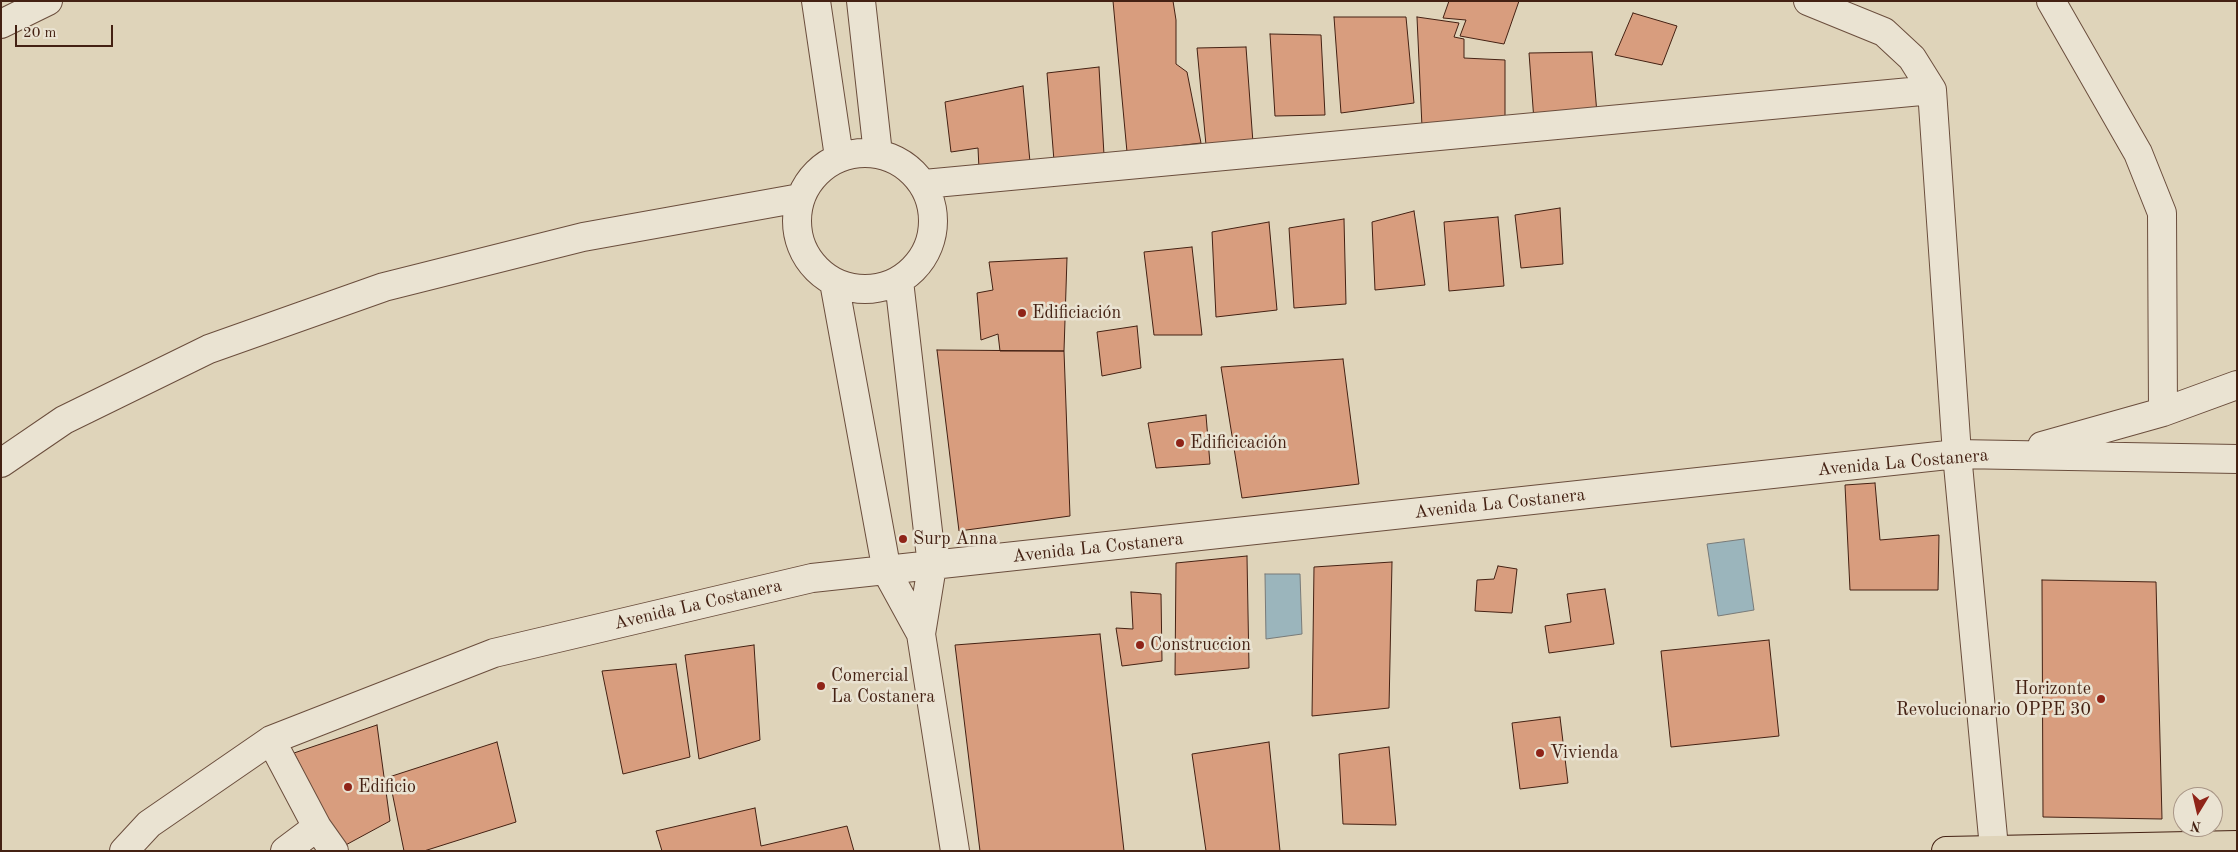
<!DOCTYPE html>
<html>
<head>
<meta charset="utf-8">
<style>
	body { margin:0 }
	#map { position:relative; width:2238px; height:852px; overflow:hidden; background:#dfd4ba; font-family:"Old Standard TT",serif }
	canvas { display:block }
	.frame { position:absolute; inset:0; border:2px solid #442113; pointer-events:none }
	.north { position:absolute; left:2173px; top:787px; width:50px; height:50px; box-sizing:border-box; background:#eae3d2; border:1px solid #a89586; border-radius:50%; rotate:189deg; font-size:14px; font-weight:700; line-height:20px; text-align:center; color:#442113 }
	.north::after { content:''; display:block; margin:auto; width:18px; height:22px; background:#8f2418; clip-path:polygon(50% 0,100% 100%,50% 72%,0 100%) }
	.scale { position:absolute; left:15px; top:25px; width:98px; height:22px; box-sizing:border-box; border:2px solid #442113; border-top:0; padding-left:6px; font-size:15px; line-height:18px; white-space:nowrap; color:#442113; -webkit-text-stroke:4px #eae3d2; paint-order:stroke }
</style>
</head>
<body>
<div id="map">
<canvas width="2238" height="852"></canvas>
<div class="frame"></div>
<div class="north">N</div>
<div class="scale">20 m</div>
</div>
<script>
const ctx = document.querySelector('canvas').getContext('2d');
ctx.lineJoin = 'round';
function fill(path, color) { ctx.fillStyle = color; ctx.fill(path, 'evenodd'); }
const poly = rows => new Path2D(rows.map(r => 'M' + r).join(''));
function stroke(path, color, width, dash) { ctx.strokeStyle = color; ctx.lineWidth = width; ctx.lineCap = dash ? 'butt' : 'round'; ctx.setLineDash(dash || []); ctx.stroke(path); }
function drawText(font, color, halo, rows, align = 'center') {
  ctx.font = font + ' "Old Standard TT",serif'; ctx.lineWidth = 5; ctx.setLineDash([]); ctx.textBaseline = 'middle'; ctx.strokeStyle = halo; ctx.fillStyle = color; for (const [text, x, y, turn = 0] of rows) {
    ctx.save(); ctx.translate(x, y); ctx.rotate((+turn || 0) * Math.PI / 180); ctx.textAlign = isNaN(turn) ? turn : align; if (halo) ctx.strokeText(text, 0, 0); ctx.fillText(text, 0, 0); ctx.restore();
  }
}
const water = poly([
	[1744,539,1754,610,1718,616,1707,544,1744,539],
	[1265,574,1300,574,1302,634,1266,639,1265,574]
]);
fill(water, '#9bb5bc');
stroke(water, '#787a78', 1);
const building = poly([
	[1113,1,1173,1,1176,20,1176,64,1187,72,1201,143,1127,152,1113,1],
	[1449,1,1519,1,1504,44,1460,36,1466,20,1443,18,1449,1],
	[1633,13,1677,26,1662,65,1615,55,1633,13],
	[1334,17,1406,17,1414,103,1341,113,1334,17],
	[1417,17,1459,23,1454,37,1464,39,1464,58,1505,60,1505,117,1422,127,1417,17],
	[1270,34,1321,35,1325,115,1275,116,1270,34],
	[1246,47,1253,143,1206,145,1197,48,1246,47],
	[1592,52,1597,114,1534,121,1529,53,1592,52],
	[1099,67,1104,155,1054,161,1047,73,1099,67],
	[1023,86,1030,162,979,169,978,148,951,152,945,102,1023,86],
	[1560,208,1563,264,1521,268,1515,215,1560,208],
	[1414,211,1425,285,1375,290,1372,222,1414,211],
	[1498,217,1504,286,1449,291,1444,222,1498,217],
	[1344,219,1346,304,1294,308,1289,228,1344,219],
	[1269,222,1277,310,1216,317,1212,232,1269,222],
	[1192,247,1202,335,1154,335,1144,252,1192,247],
	[1067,258,1064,351,1000,351,998,334,981,340,977,293,993,290,989,262,1067,258],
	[1137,326,1141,368,1102,376,1097,332,1137,326],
	[937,350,1064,351,1070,516,959,531,937,350],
	[1343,359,1359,484,1242,498,1221,367,1343,359],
	[1206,415,1210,464,1156,468,1148,423,1206,415],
	[1875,483,1880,540,1939,535,1938,590,1850,590,1845,485,1875,483],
	[1247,556,1249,668,1175,675,1176,563,1247,556],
	[1392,562,1389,708,1312,716,1314,567,1392,562],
	[1498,566,1517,569,1512,613,1475,611,1477,580,1494,579,1498,566],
	[2042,580,2156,582,2162,819,2043,817,2042,580],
	[1605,589,1614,644,1549,653,1545,626,1571,622,1567,594,1605,589],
	[1131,592,1161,594,1162,661,1122,666,1116,628,1133,629,1131,592],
	[1100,634,1124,851,980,851,955,645,1100,634],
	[1769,640,1779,736,1671,747,1661,651,1769,640],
	[754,645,760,740,699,759,685,655,754,645],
	[676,664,690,757,623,774,602,671,676,664],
	[1560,717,1568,783,1520,789,1512,723,1560,717],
	[377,725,390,821,342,847,294,753,377,725],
	[497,742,516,822,424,851,404,851,389,777,497,742],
	[1269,742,1280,851,1206,851,1192,754,1269,742],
	[1389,747,1396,825,1343,824,1339,754,1389,747],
	[755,808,761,846,847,826,854,851,662,851,656,831,755,808]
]);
fill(building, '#d89d7e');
stroke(building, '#442113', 1);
const minor = poly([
	[816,1,839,157],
	[861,1,878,154],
	[1808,1,1884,32,1912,58,1932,90,1957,454,1994,848],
	[2051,1,2138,153,2162,213,2163,412],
	[1,24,48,1],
	'797 221a68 68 0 1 1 136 0a68 68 0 1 1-136 0Z',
	[924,184,1932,90],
	[899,281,932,566,921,634,955,851],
	[834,282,887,572,921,634],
	[2042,446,2163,412,2237,385],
	[1,463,64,420,209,349,384,287,583,237,800,198],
	[271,740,317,827,334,851],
	[124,851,149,824,271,740,494,653,812,578,1957,454,2237,459],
	[285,851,317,827]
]);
const major = poly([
	[1946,851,2237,845]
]);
stroke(minor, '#6b4e3d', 30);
stroke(major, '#442113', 30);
stroke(minor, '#eae3d2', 28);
stroke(major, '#dfd4ba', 28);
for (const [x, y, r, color] of [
	[1022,313,5,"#8f2418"],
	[1180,443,5,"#8f2418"],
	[903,539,5,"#8f2418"],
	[1140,645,5,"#8f2418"],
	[821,686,5,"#8f2418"],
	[2101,699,5,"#8f2418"],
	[1540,753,5,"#8f2418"],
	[348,787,5,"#8f2418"]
]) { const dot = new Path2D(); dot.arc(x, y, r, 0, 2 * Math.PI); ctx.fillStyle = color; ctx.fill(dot); stroke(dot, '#eae3d2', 2); }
drawText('18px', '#442113', '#eae3d2', [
	["Edificiación",1032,313],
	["Edificicación",1190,443],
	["Surp Anna",913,539],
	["Construccion",1150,645],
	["Comercial",831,676],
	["La Costanera",831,697],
	["Horizonte",2091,689,"right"],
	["Revolucionario OPPE 30",2091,710,"right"],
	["Vivienda",1550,753],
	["Edificio",358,787]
], 'left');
drawText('18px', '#442113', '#eae3d2', [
	["Avenida La Costanera",1903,463,-5],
	["Avenida La Costanera",1500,504,-6],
	["Avenida La Costanera",1098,548,-6],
	["Avenida La Costanera",698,605,-13]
]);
</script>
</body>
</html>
